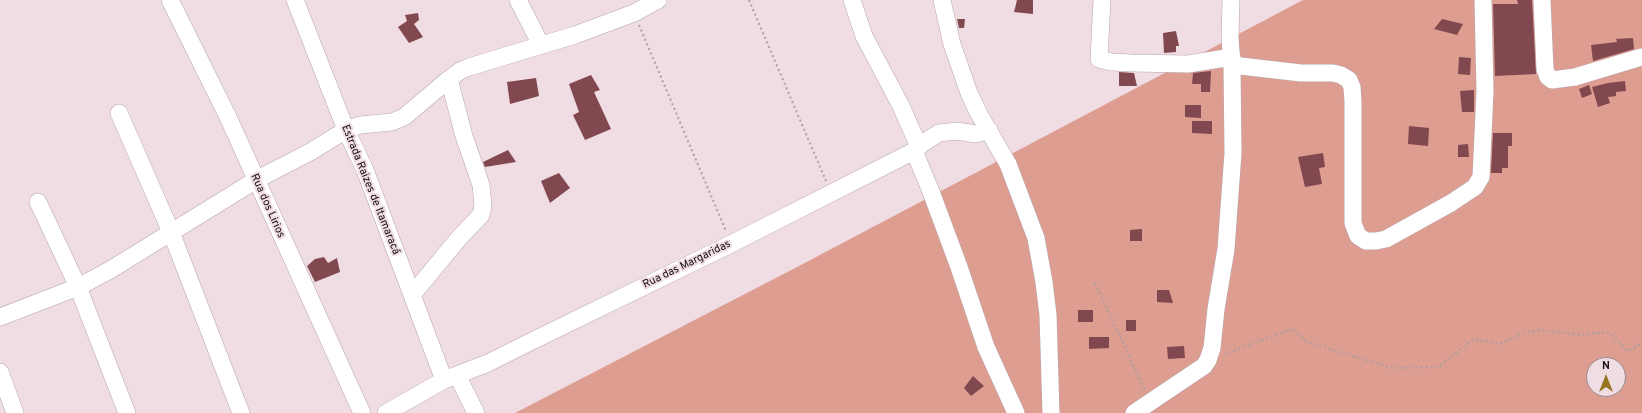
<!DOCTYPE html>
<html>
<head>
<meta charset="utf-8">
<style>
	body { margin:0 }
	#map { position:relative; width:1642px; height:413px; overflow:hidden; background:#f0dce3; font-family:Overpass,sans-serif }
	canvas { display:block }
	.north { position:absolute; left:1586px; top:357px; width:40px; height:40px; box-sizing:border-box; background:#f0dce3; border:1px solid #998a8f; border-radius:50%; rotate:0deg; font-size:11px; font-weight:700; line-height:16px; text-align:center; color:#161012 }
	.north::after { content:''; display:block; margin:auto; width:14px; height:18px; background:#95751d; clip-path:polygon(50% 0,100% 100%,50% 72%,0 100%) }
</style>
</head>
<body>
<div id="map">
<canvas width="1642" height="413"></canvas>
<div class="north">N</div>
</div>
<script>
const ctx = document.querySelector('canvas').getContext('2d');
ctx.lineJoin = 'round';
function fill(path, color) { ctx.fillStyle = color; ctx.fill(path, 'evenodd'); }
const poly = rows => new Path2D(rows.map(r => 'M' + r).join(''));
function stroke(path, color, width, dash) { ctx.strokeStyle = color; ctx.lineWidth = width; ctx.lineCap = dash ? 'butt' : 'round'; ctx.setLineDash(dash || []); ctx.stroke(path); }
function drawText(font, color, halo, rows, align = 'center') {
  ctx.font = font + ' Overpass,sans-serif'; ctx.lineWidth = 4; ctx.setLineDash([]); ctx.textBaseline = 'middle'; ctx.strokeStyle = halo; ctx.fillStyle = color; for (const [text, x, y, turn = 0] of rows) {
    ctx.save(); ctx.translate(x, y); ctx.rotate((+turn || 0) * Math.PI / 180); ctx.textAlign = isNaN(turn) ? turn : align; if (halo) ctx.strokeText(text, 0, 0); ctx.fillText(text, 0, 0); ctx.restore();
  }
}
fill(poly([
	[1303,0,1642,0,1642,413,515,413,799,266],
	[1594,365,1618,365,1618,389,1594,389]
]), '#dd9d91');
fill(poly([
	[1017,0,1033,0,1033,14,1014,12],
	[1517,0,1532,0,1536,74,1495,76,1493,4,1518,4],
	[418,13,419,20,414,24,423,37,409,43,398,27,407,21,405,15],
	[957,19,965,19,964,28,959,28],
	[1442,19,1463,24,1457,35,1434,29],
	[1176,31,1179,46,1176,46,1176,52,1164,53,1163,33],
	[1633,38,1634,49,1593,61,1591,45,1617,42,1616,39],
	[1459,57,1471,58,1470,75,1458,74],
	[1211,71,1210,92,1201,92,1201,84,1192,84,1193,73],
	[1119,72,1134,73,1137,86,1119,86],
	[591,75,600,90,594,92,611,129,585,140,573,115,579,112,569,84],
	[536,78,539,96,510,104,507,82],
	[1625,81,1626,91,1616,92,1616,96,1608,97,1610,103,1598,107,1592,87,1608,83],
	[1589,85,1592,94,1582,98,1579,89],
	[1474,90,1474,112,1462,112,1460,91],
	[1185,105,1201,105,1201,118,1185,117],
	[1192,121,1212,121,1212,134,1192,133],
	[1409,126,1429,128,1428,146,1408,144],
	[1493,133,1512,133,1512,146,1508,146,1508,168,1502,168,1502,173,1491,173],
	[1468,144,1469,157,1458,157,1458,145],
	[508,150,516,162,485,167,483,162],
	[1323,153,1325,167,1319,168,1322,184,1305,187,1298,157],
	[559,173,570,188,550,203,541,181],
	[1142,229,1142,241,1130,241,1130,230],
	[324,257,328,263,337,258,340,272,315,282,307,266,315,259],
	[1157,290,1169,290,1173,303,1157,302],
	[1078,310,1093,310,1093,322,1078,322],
	[1126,320,1136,320,1136,331,1126,331],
	[1089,337,1109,337,1109,348,1089,349],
	[1184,346,1185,358,1168,359,1167,347],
	[973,376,984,386,971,396,964,388]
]), '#82484f');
const minor = poly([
	[170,0,228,117,362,413],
	[295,0,346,130,365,170,444,380],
	[518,0,541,45],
	[852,0,864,36,901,106,919,147],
	[942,0,952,44,969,93,979,114,1008,164,1036,238,1044,282,1048,315,1051,413],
	[1102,0,1099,59,1111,62,1131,63,1188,64,1232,57],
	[1542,0,1545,69,1548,77,1552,80,1575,77,1642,57],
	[1232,65,1301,73,1333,73,1341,75,1349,80,1352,87,1353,102,1353,223,1358,236,1366,241,1376,241,1386,239,1451,203,1475,187,1481,177,1485,92,1483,0],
	[119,113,171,232,241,413],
	[914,151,930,189,959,267,986,347,1016,413],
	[38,202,78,287,127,413],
	[412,295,459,238,481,215,483,206,481,185,464,136,449,79],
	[0,317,78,287,110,270,256,180,310,152,346,130,360,125,392,122,404,117,449,79,460,71,469,67,575,35,634,13,658,0],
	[0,372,15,413],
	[457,375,476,413],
	[386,413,444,380,488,363,530,342,731,244,914,151,923,143,939,133,957,131,976,134,989,130],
	[1134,413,1204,366,1208,360,1212,348,1216,309,1226,249,1233,153,1232,65,1230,38,1231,0]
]);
stroke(minor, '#b8a5ab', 18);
stroke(poly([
	[749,0,826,181],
	[639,25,726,231],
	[1095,283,1145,390],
	[1224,354,1293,329,1305,341,1391,368,1438,367,1474,339,1500,344,1526,332,1540,330,1581,335,1596,333,1610,333,1628,351,1642,343]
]), '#ad9da3', 2, [2, 3]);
stroke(minor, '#fff', 17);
drawText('11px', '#161012', '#f0dce3', [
	["Estrada Raizes de Itamaracá",370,190,68],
	["Rua dos Lirios",267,206,66],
	["Rua das Margaridas",687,265,-26]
]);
</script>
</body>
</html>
